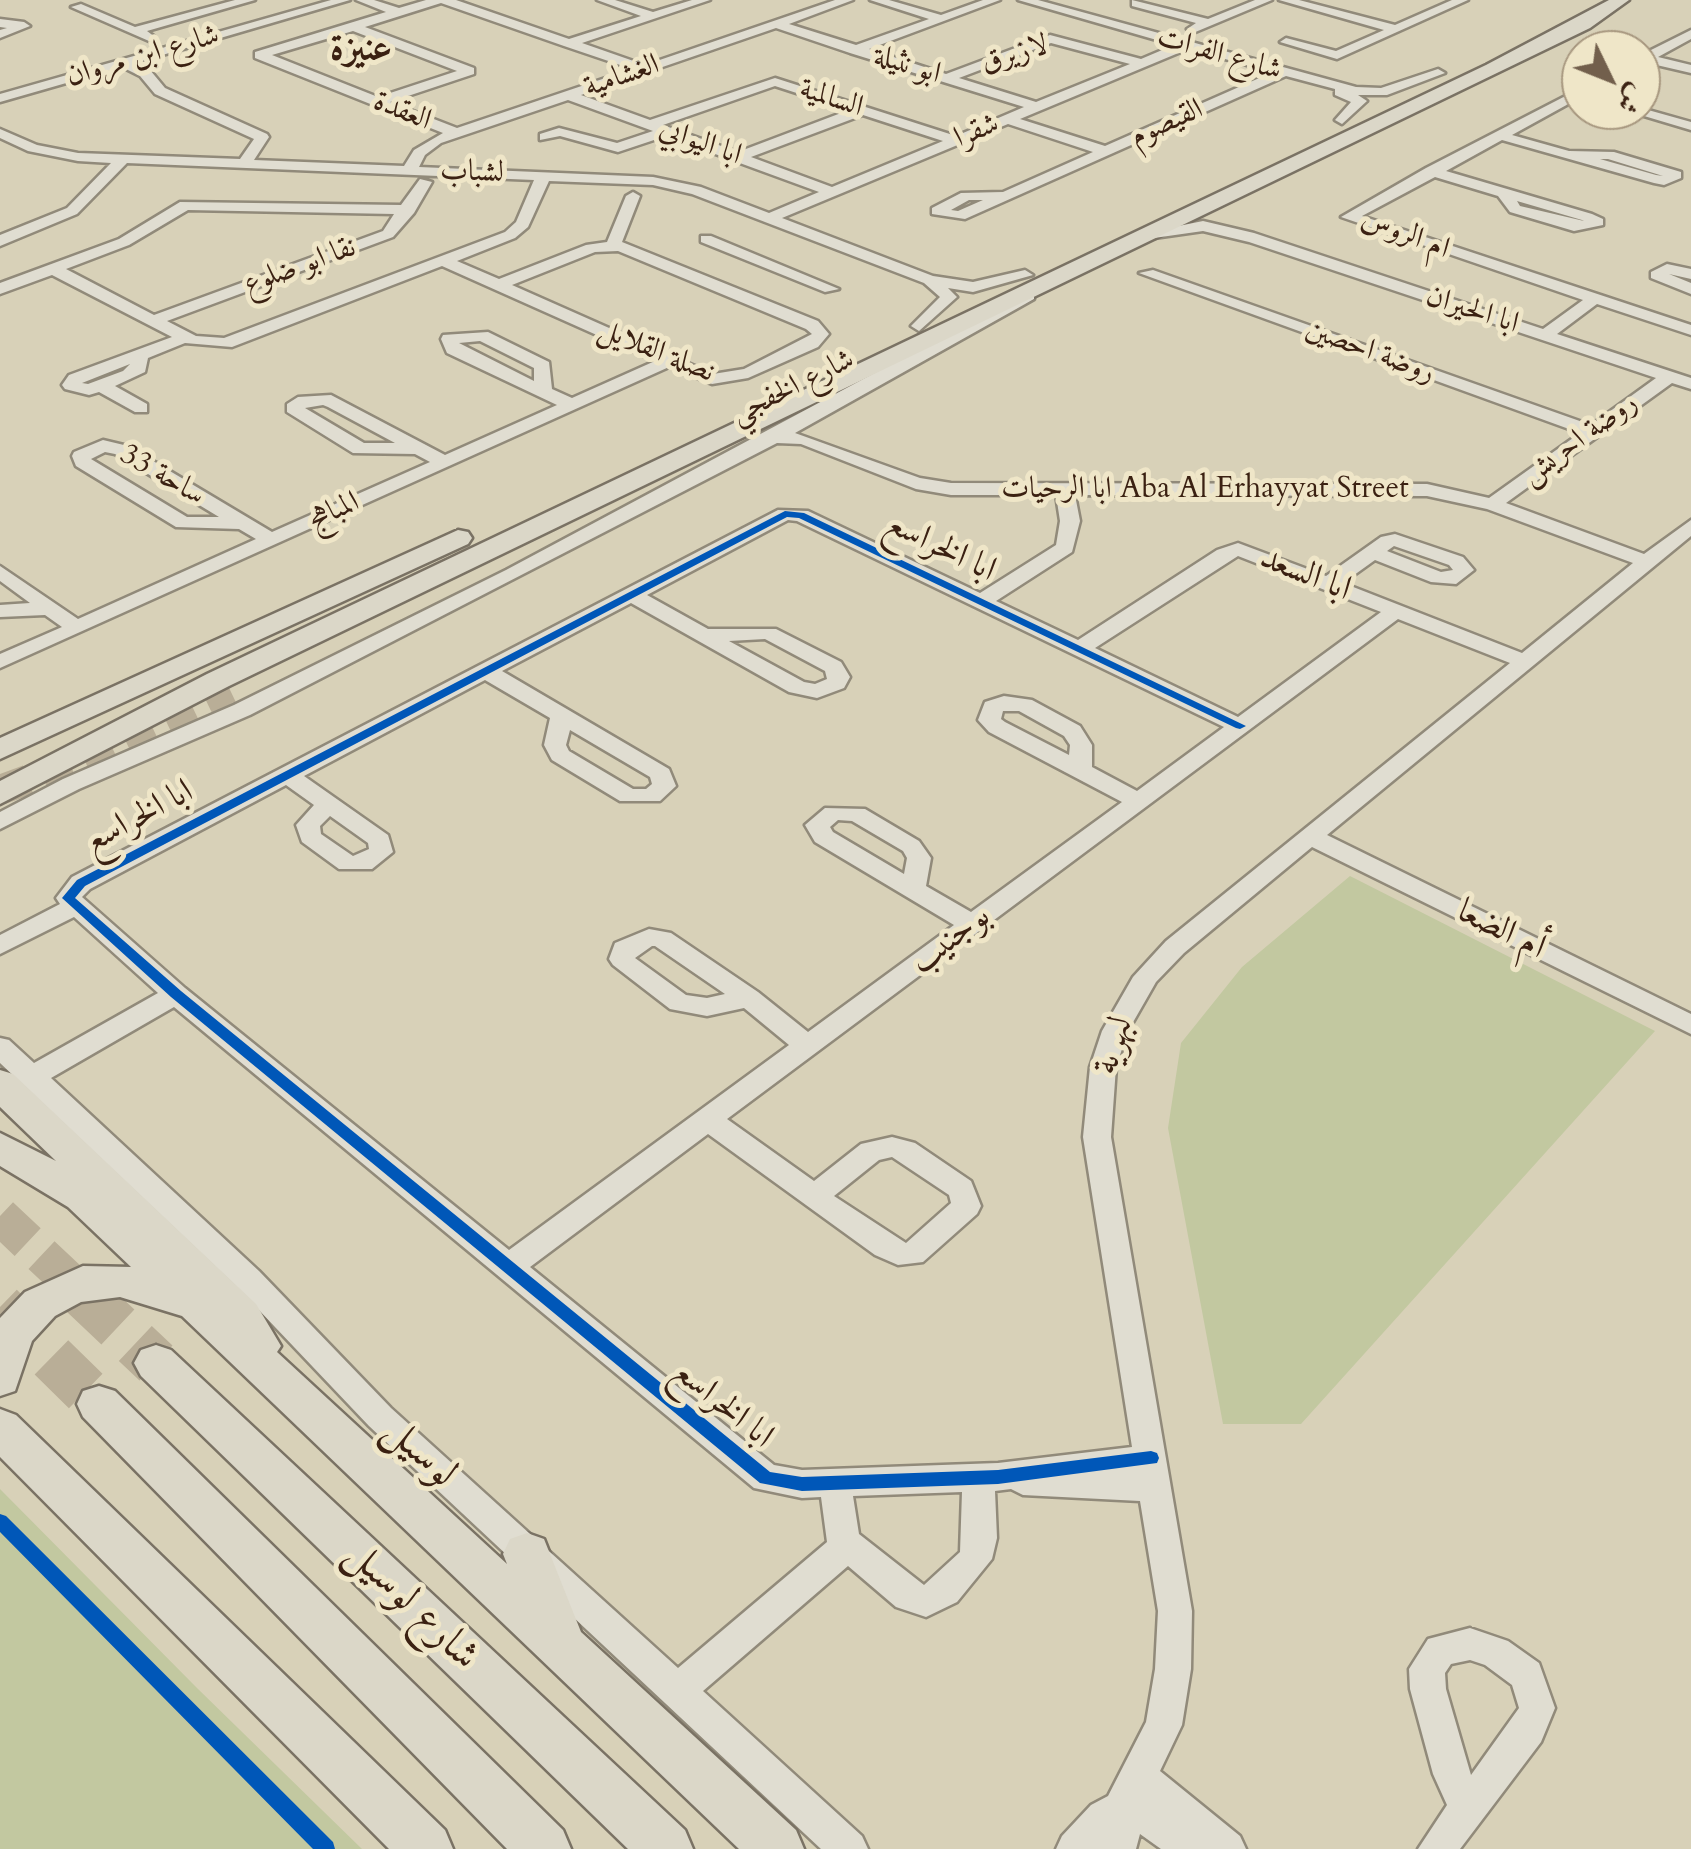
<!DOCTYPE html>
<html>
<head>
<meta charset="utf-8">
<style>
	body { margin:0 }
	#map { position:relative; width:1691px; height:1849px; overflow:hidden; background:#d8d1b8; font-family:Cardo,Amiri,serif }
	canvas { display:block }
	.north { position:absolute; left:1561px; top:30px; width:100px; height:100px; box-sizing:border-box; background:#efe6c8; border:2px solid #a7977f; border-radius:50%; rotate:133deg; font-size:28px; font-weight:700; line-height:40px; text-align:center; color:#3b2112 }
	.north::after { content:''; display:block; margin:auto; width:35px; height:45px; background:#725f4c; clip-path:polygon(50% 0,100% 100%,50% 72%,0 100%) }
</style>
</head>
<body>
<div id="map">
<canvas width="1691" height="1849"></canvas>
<div class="north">ش</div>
</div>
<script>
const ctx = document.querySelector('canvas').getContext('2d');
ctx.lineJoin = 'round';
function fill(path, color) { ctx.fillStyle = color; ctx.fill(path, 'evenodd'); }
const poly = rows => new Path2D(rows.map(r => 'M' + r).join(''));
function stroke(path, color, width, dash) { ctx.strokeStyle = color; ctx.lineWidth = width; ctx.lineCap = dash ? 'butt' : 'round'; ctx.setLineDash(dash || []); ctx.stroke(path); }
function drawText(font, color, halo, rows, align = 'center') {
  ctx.font = font + ' Cardo,Amiri,serif'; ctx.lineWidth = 10; ctx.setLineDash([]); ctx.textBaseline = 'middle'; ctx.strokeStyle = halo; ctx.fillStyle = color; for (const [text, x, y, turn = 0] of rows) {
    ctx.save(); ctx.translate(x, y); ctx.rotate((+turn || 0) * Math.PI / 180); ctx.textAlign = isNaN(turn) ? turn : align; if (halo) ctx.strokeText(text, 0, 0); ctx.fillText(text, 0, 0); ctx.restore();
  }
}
fill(poly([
	[1350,876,1655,1031,1301,1424,1223,1424,1168,1128,1181,1043,1242,967],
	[0,1489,197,1688,362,1849,0,1849]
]), '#c2c8a0');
stroke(poly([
	[0,790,109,750,231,692]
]), '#b9ae97', 30, [30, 15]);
stroke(poly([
	[0,1216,85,1296]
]), '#b9ae97', 38, [38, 19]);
stroke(poly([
	[83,1294,156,1363],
	[0,1307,99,1404]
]), '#b9ae97', 48, [48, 24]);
const minor = poly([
	[235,0,255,0,147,31,155,37,149,41,71,7,81,4,135,27,235,0],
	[331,0,350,0,135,63,150,70,165,88,267,134,269,137,254,160,404,166,414,150,443,133,255,58,255,52,386,12,356,0,374,0,399,8,426,0,456,0,569,39,641,16,597,0,615,0,653,12,692,0,710,0,582,43,645,65,835,0,853,0,789,24,856,45,929,19,870,0,889,0,941,15,983,0,1000,0,869,49,946,74,1050,35,1141,59,1174,45,1018,0,1038,0,1356,87,1381,88,1438,69,1445,73,1387,95,1358,95,1367,101,1342,124,1335,120,1351,102,1335,95,1335,89,1286,76,965,219,932,214,932,208,961,193,1003,192,1093,152,1008,124,782,218,933,276,973,282,1025,270,1033,275,973,292,948,288,957,297,919,331,911,326,940,297,924,283,692,194,653,185,549,181,528,227,515,238,457,261,499,279,586,245,607,242,626,196,633,192,640,196,622,242,818,321,829,334,818,347,748,378,712,384,669,367,0,668,0,654,62,627,45,615,0,617,0,605,30,603,0,581,0,566,78,619,256,539,239,529,176,527,76,466,72,456,74,452,103,440,128,446,272,532,430,462,415,454,353,453,287,412,287,404,298,397,331,395,445,455,557,405,447,353,441,339,443,335,488,332,549,362,552,389,572,398,655,361,442,266,232,347,185,343,148,358,145,372,115,386,147,404,147,412,135,412,99,392,89,395,65,389,62,385,69,375,172,337,52,275,0,294,0,283,119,239,180,202,401,205,420,179,432,182,414,213,393,237,167,321,196,336,224,338,505,232,516,222,534,180,127,163,77,214,0,246,0,235,67,208,111,163,78,161,28,151,0,138,0,129,37,145,78,153,240,159,254,139,155,94,140,76,122,67,0,102,0,94,331,0],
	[441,3,564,46,632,69,457,128,390,102,474,74,474,68,365,27,441,3],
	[776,28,850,53,1024,107,956,136,775,78,650,120,581,95,776,28],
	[353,31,457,71,378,97,272,55,353,31],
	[1051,43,1130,64,1036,102,959,78,1051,43],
	[1188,49,1273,72,1105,146,1020,119,1188,49],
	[775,86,849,110,738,152,663,125,775,86],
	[568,100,653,131,617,143,559,128,540,134,540,140,560,136,618,152,666,136,819,192,769,213,701,187,653,177,419,167,425,155,441,143,568,100],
	[863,115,943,141,832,187,751,157,863,115],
	[969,200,983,200,958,211,951,210,969,200],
	[188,210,394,214,383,231,154,315,66,269,129,245,188,210],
	[618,251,806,329,812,334,744,369,713,374,512,285,595,252,618,251],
	[480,341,534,368,534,381,459,343,480,341],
	[130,364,123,371,88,384,82,383,130,364],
	[323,405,328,407,395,443,364,443,305,408,323,405],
	[105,452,115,454,219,517,187,517,91,459,105,452],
	[1132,0,1208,19,1255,0,1272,0,1193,33,1187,29,1196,23,1132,6,1132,0],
	[1279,0,1299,0,1395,25,1452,0,1468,0,1337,59,1280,42,1286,38,1336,51,1384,30,1279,0],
	[0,19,24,22,30,26,0,38,0,30,7,28,0,27,0,19],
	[1691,30,1691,39,1658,57,1691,65,1691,73,1648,63,1641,65,1641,55,1691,30],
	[1581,88,1581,97,1512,135,1569,151,1614,152,1681,172,1681,178,1664,185,1654,183,1502,140,1446,171,1592,214,1603,219,1603,225,1574,231,1510,212,1498,196,1435,177,1362,216,1691,325,1691,335,1597,304,1557,334,1691,378,1691,389,1672,383,1506,503,1644,554,1691,520,1691,536,1327,835,1691,1014,1691,1034,1312,847,1184,953,1156,982,1128,1031,1116,1067,1111,1137,1192,1611,1191,1669,1182,1725,1160,1771,1240,1836,1246,1849,1161,1849,1140,1834,1136,1849,1056,1849,1062,1836,1091,1805,1108,1796,1146,1722,1155,1669,1158,1611,1140,1501,1023,1495,1011,1489,995,1491,997,1538,992,1559,957,1602,926,1617,896,1607,848,1566,703,1691,862,1836,868,1849,821,1849,369,1426,237,1287,0,1063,0,1038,9,1040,34,1063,158,993,74,917,0,954,0,935,60,904,56,898,72,877,778,510,808,511,980,593,1056,545,1060,521,1056,495,951,495,916,489,801,444,777,443,250,715,79,789,0,829,0,812,63,779,234,705,506,570,1028,291,1034,293,1034,299,795,433,920,478,951,483,1427,484,1489,498,1580,433,1139,273,1153,270,1591,425,1656,378,1249,242,1203,231,1147,239,1139,234,1203,221,1254,233,1543,329,1583,300,1341,217,1426,168,1581,88],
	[1600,159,1608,159,1663,176,1656,175,1600,159],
	[1517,201,1582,220,1584,221,1520,206,1517,201],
	[1075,495,1427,496,1487,509,1633,563,1522,653,1343,583,1375,560,1431,582,1456,584,1474,570,1463,557,1395,534,1381,537,1326,576,1238,543,1217,550,1078,640,996,601,1072,552,1080,521,1075,495],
	[788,520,797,521,1224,727,1137,791,1092,767,1092,745,1080,726,1032,700,1004,696,985,702,978,720,989,732,1122,802,971,912,926,886,931,858,919,841,865,809,825,808,805,825,815,842,954,925,808,1032,758,992,671,933,649,929,615,943,609,959,613,965,670,1009,707,1016,744,1008,789,1045,509,1250,185,988,82,897,90,889,286,785,314,805,296,825,302,842,339,869,372,869,393,852,388,835,304,776,485,680,550,718,544,745,552,760,620,801,660,801,676,786,669,769,502,671,631,603,789,692,817,698,844,688,850,677,841,662,776,629,708,629,647,595,788,520],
	[1394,546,1449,565,1453,570,1441,572,1387,551,1394,546],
	[1238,556,1381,612,1238,717,1095,648,1238,556],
	[1398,619,1510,663,1166,941,1133,977,1102,1031,1090,1067,1083,1137,1132,1447,998,1463,802,1470,774,1465,530,1267,708,1134,875,1255,898,1265,923,1262,977,1214,981,1206,971,1181,915,1143,892,1137,861,1144,814,1181,727,1119,1398,619],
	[765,639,825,671,827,679,815,684,804,682,729,641,765,639],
	[1003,711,1019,711,1064,736,1070,745,1069,755,1005,722,1001,719,1003,711],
	[570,730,650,777,652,784,646,789,633,789,569,751,566,745,570,730],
	[330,816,368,843,369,849,353,856,321,834,320,826,330,816],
	[838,820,852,821,903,851,907,858,904,874,833,832,830,827,838,820],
	[652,946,655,946,725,994,707,998,686,995,635,958,652,946],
	[174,1007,754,1488,802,1498,821,1497,827,1542,678,1668,391,1408,259,1271,51,1078,174,1007],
	[892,1157,949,1195,951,1203,906,1243,834,1196,879,1160,892,1157],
	[962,1492,960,1552,924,1585,859,1534,853,1496,962,1492],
	[1641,108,1691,122,1691,130,1624,110,1641,108],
	[701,236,711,236,839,289,825,292,701,242,701,236],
	[1667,264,1691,269,1691,279,1669,274,1691,283,1691,294,1651,278,1651,272,1667,264],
	[1470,1628,1508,1641,1539,1663,1555,1708,1541,1742,1460,1849,1418,1849,1447,1805,1433,1774,1410,1689,1409,1669,1428,1639,1470,1628],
	[1470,1660,1485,1665,1512,1685,1519,1708,1471,1775,1446,1689,1445,1673,1451,1664,1470,1660]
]);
const highway = poly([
	[1609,0,1629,0,1590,28,229,686,0,804,0,781,207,674,1486,65,1609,0],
	[458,530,468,532,472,538,468,544,0,759,0,738,458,530],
	[0,1070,13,1074,256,1304,281,1346,277,1352,507,1564,503,1554,510,1539,527,1533,544,1539,581,1632,796,1830,804,1849,739,1849,182,1316,120,1297,81,1302,55,1316,32,1341,15,1391,0,1396,0,1318,25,1292,83,1266,131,1267,68,1207,0,1166,0,1133,56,1161,0,1107,0,1070],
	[156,1345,171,1350,685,1830,693,1849,628,1849,141,1376,134,1363,141,1350,156,1345],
	[99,1386,115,1391,563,1830,571,1849,507,1849,83,1417,77,1404,83,1391,99,1386],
	[0,1409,16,1415,445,1830,453,1849,389,1849,0,1457,0,1409]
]);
stroke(minor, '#918a7a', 5);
stroke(highway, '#7a7264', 5);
fill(minor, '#e0ddd1');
fill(highway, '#dbd7c8');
fill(poly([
	[785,511,804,513,1246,726,1240,729,1236,728,799,518,787,517,85,886,75,898,181,991,770,1472,802,1477,998,1470,1151,1451,1157,1453,1159,1458,1157,1463,998,1484,802,1491,760,1483,171,997,62,898,77,880,785,511],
	[0,1514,6,1516,333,1842,335,1849,313,1849,0,1532,0,1514]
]), '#0057b8');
drawText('30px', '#3b2112', '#efe6c8', [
	["لازيرق",1015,55,-17],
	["شارع الفرات",1219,55,16],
	["شارع ابن مروان",143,57,-16],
	["ابو نثيلة",907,66,17],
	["الغشامية",622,77,-19],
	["السالمية",831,99,18],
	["العقدة",402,112,22],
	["القيصوم",1167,124,-24],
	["شقرا",977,132,-22],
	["ابا اليوابي",700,143,20],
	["لشباب",472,173,2],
	["ام الروس",1405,235,21],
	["نقا ابو ضلوع",300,267,-20],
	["ابا الحيران",1472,311,18],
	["نصلة القلايل",656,352,22],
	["روضة احصين",1370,352,20],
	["شارع الخفجي",793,388,-26],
	["روضة احريش",1580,440,-36],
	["ساحة 33",162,476,30],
	["ابا الرحيات Aba Al Erhayyat Street",1205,490],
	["المباهج",334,512,-24]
]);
drawText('35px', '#3b2112', '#efe6c8', [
	["ابا الخراسع",940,548,26],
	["ابا السعد",1305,575,22],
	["ابا الخراسع",139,818,-28],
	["أم الضعا",1501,931,26],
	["بوجنيب",951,940,-37],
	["لبهرية",1115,1046,-72],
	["ابا الخراسع",722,1405,39]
]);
drawText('bold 38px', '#3b2112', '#efe6c8', [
	["عنيزة",361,50]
]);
drawText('42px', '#3b2112', '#efe6c8', [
	["لوسيل",419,1453,43],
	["شارع لوسيل",411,1606,44]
]);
</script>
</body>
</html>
